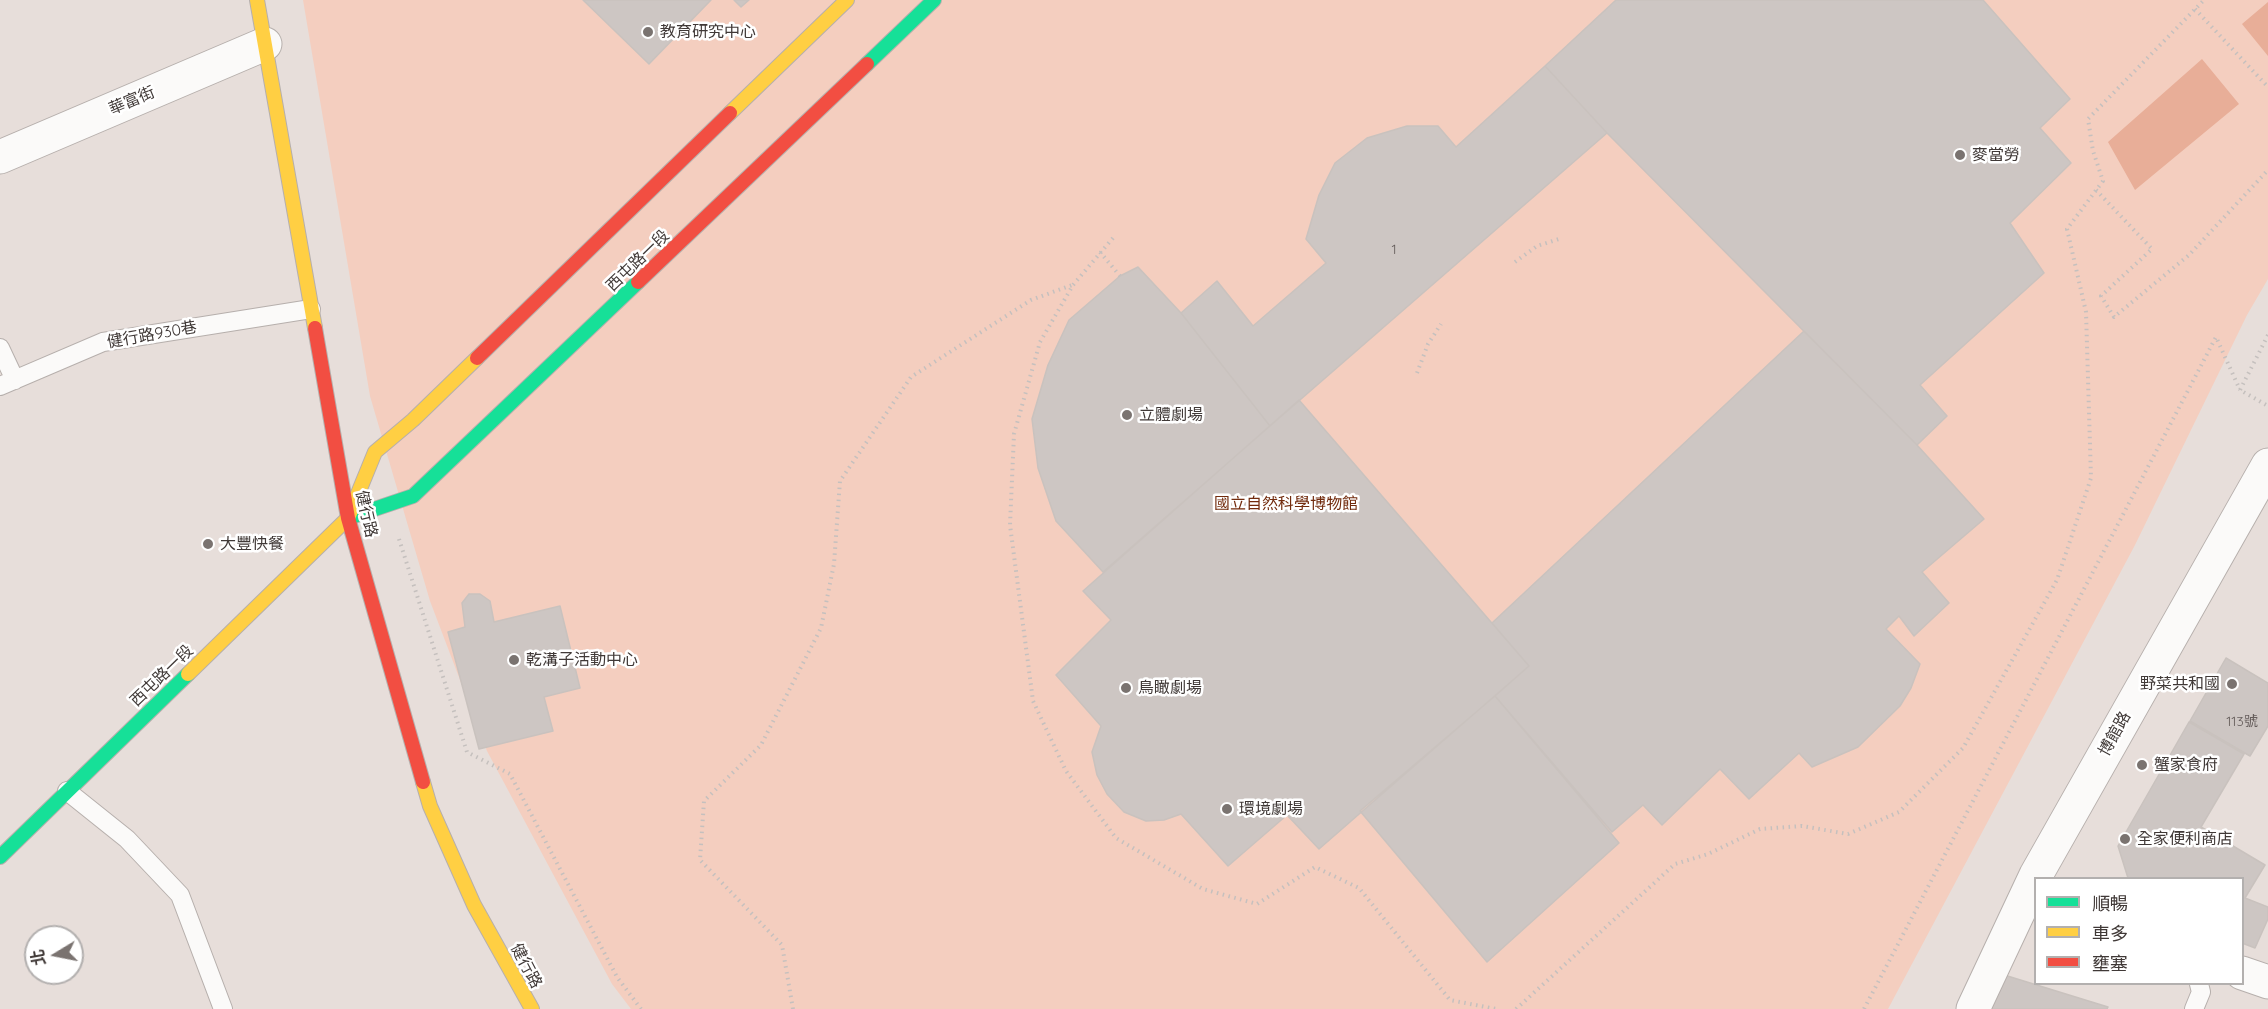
<!DOCTYPE html>
<html>
<head>
<meta charset="utf-8">
<style>
	body { margin:0 }
	#map { position:relative; width:2268px; height:1009px; overflow:hidden; background:#e7deda; font-family:Quicksand,"Noto Sans TC",sans-serif }
	canvas { display:block }
	.legend { position:absolute; left:2034px; top:877px; width:210px; height:108px; box-sizing:border-box; background:#fff; border:2px solid #b3b0af; margin:0; padding:8px 10px; list-style:none; font-size:18px; color:#403937 }
	.legend li { display:flex; align-items:center; gap:12px; height:30px }
	.legend b { width:30px; border:2px solid #b3b0af }
	.north { position:absolute; left:24px; top:925px; width:60px; height:60px; box-sizing:border-box; background:#fff; border:2px solid #b3b0af; border-radius:50%; rotate:260deg; font-size:16px; font-weight:700; line-height:24px; text-align:center; color:#403937 }
	.north::after { content:''; display:block; margin:auto; width:21px; height:27px; background:#7a7370; clip-path:polygon(50% 0,100% 100%,50% 72%,0 100%) }
</style>
</head>
<body>
<div id="map">
<canvas width="2268" height="1009"></canvas>
<ul class="legend">
<li><b style="height:8px;background:#16e098"></b>順暢</li>
<li><b style="height:8px;background:#ffcf43"></b>車多</li>
<li><b style="height:8px;background:#f24e42"></b>壅塞</li>
</ul>
<div class="north">北</div>
</div>
<script>
const ctx = document.querySelector('canvas').getContext('2d');
ctx.lineJoin = 'round';
function fill(path, color) { ctx.fillStyle = color; ctx.fill(path, 'evenodd'); }
const poly = rows => new Path2D(rows.map(r => 'M' + r).join(''));
function stroke(path, color, width, dash) { ctx.strokeStyle = color; ctx.lineWidth = width; ctx.lineCap = dash ? 'butt' : 'round'; ctx.setLineDash(dash || []); ctx.stroke(path); }
function drawText(font, color, halo, rows, align = 'center') {
  ctx.font = font + ' Quicksand,"Noto Sans TC",sans-serif'; ctx.lineWidth = 5; ctx.setLineDash([]); ctx.textBaseline = 'middle'; ctx.strokeStyle = halo; ctx.fillStyle = color; for (const [text, x, y, turn = 0] of rows) {
    ctx.save(); ctx.translate(x, y); ctx.rotate((+turn || 0) * Math.PI / 180); ctx.textAlign = isNaN(turn) ? turn : align; if (halo) ctx.strokeText(text, 0, 0); ctx.fillText(text, 0, 0); ctx.restore();
  }
}
fill(poly([
	[303,0,2268,0,2268,279,2247,315,2135,545,1888,1009,631,1009,612,984,487,751,430,601,370,396]
]), '#f4cebf');
fill(poly([
	[2268,2,2268,56,2242,24],
	[2202,59,2239,104,2135,190,2108,142]
]), '#e8ae98');
const building = poly([
	[583,0,711,0,649,64,583,0],
	[734,0,749,0,741,7,734,0],
	[1616,0,1983,0,2070,99,2040,128,2071,163,2010,223,2044,273,1920,385,1947,416,1917,445,1607,133,1545,66,1616,0],
	[1545,66,1607,133,1270,426,1181,313,1217,281,1253,326,1326,263,1306,239,1319,195,1335,163,1367,138,1407,126,1438,126,1456,147,1545,66],
	[1138,267,1181,313,1270,426,1103,572,1056,521,1038,468,1032,419,1048,365,1069,320,1120,276,1138,267],
	[1804,331,1917,445,1984,519,1922,572,1949,603,1914,636,1899,616,1886,629,1920,664,1911,688,1900,706,1858,747,1812,767,1799,753,1749,799,1720,769,1662,825,1643,805,1612,832,1495,696,1529,666,1492,623,1804,331],
	[1299,400,1529,666,1319,849,1287,815,1228,866,1181,814,1164,820,1146,821,1124,812,1107,794,1097,775,1092,752,1101,726,1056,675,1111,620,1083,591,1299,400],
	[469,594,480,594,490,601,494,622,560,606,580,688,544,697,553,731,479,749,448,632,465,627,462,603,469,594],
	[2226,658,2268,683,2268,726,2250,756,2190,721,2226,658],
	[1495,696,1619,843,1487,962,1360,811,1495,696],
	[2189,722,2244,754,2201,827,2265,865,2245,898,2268,907,2268,919,2255,948,2242,943,2242,878,2128,878,2118,846,2189,722],
	[2001,974,2108,1007,2107,1009,1990,1009,2001,974]
]);
fill(building, '#cdc6c3');
stroke(building, '#c9c2be', 1.5);
const lane = poly([
	[0,348,15,380],
	[0,386,103,342,311,309],
	[67,791,127,839,180,895,223,1009],
	[2194,1009,2201,992,2199,984]
]);
const street = poly([
	[0,157,265,44],
	[2242,973,2268,982],
	[1973,1009,2036,875,2268,465]
]);
const fast = poly([
	[867,64,934,0],
	[348,518,413,496,638,282],
	[0,857,188,674]
]);
const slow = poly([
	[257,0,315,328],
	[730,113,847,0],
	[188,674,348,518,375,452,413,420,477,358],
	[423,782,430,806,474,905,532,1009]
]);
const jam = poly([
	[638,282,867,64],
	[315,328,348,518,423,782],
	[477,358,730,113]
]);
stroke(lane, '#b6afac', 20);
stroke(street, '#b6afac', 35);
stroke(fast, '#b6afac', 16);
stroke(slow, '#b6afac', 16);
stroke(jam, '#b6afac', 16);
stroke(poly([
	[2195,9,2268,87],
	[2096,190,2152,249,2101,296,2114,317,2189,255,2268,170],
	[1113,238,1073,285,1040,342,1014,434,1010,525,1033,701,1066,771,1116,838,1203,889,1257,904,1315,867,1359,888,1450,1000,1496,1009],
	[1100,252,1120,276],
	[1515,262,1537,246,1559,239],
	[2268,335,2240,390,2268,406],
	[1417,373,1428,344,1441,324],
	[399,539,467,752,510,774,617,977,641,1009],
	[793,1009,782,945,700,860,704,801,761,745,821,628,834,564,840,481,911,377,1031,300,1072,285],
	[1516,1009,1675,864,1708,854,1760,829,1802,826,1848,834,1899,812,1963,748,2057,580,2091,478,2086,312,2067,229,2103,181,2093,151,2088,119,2204,0],
	[1864,1009,2216,337,2240,390]
]), '#c5c0be', 4, [1.5, 4.5]);
stroke(lane, '#fbfaf9', 18);
stroke(street, '#fbfaf9', 33);
stroke(fast, '#16e098', 14);
stroke(slow, '#ffcf43', 14);
stroke(jam, '#f24e42', 14);
for (const [x, y, r, color] of [
	[648,32,6,"#7a7370"],
	[1960,155,6,"#7a7370"],
	[1127,415,6,"#7a7370"],
	[208,544,6,"#7a7370"],
	[514,660,6,"#7a7370"],
	[2232,684,6,"#7a7370"],
	[1126,688,6,"#7a7370"],
	[2142,765,6,"#7a7370"],
	[1227,809,6,"#7a7370"],
	[2125,839,6,"#7a7370"]
]) { const dot = new Path2D(); dot.arc(x, y, r, 0, 2 * Math.PI); ctx.fillStyle = color; ctx.fill(dot); stroke(dot, '#fff', 2); }
drawText('14px', '#665e5c', null, [
	["1",1394,250],
	["113號",2242,722]
]);
drawText('16px', '#403937', '#fff', [
	["教育研究中心",660,32],
	["麥當勞",1972,155],
	["立體劇場",1139,415],
	["大豐快餐",220,544],
	["乾溝子活動中心",526,660],
	["野菜共和國",2220,684,"right"],
	["鳥瞰劇場",1138,688],
	["蟹家食府",2154,765],
	["環境劇場",1239,809],
	["全家便利商店",2137,839]
], 'left');
drawText('16px', '#403937', '#fff', [
	["華富街",132,101,-23],
	["西屯路一段",638,261,-44],
	["健行路930巷",152,335,-10],
	["健行路",366,514,77],
	["西屯路一段",162,676,-44],
	["博館路",2115,734,-61],
	["健行路",526,966,62]
]);
drawText('16px', '#722b0d', '#fff', [
	["國立自然科學博物館",1286,504]
]);
</script>
</body>
</html>
